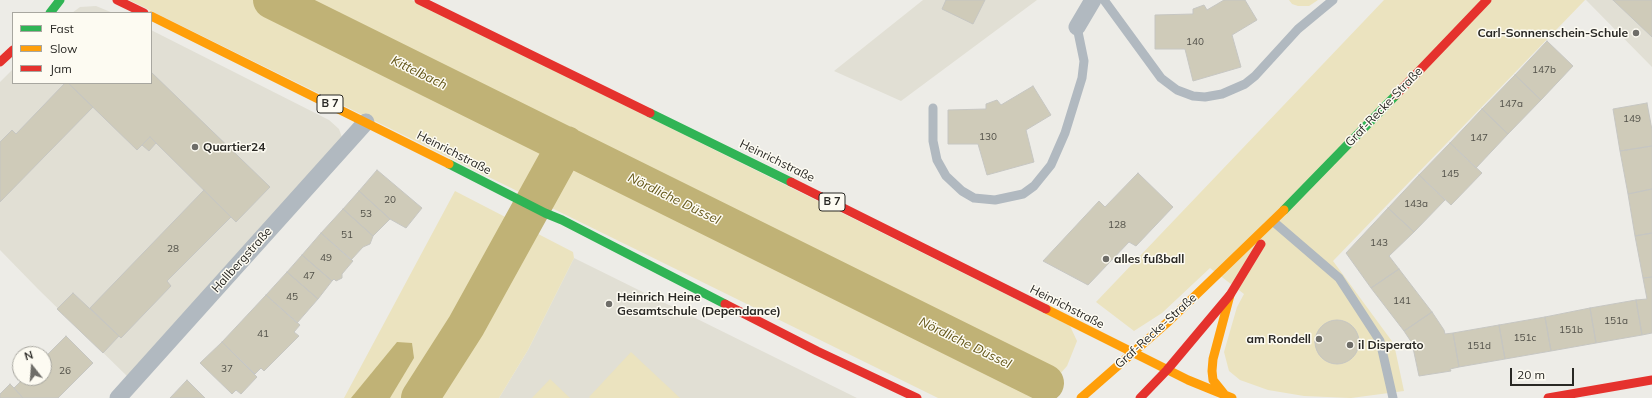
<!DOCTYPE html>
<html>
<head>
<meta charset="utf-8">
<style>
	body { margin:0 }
	#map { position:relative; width:1652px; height:398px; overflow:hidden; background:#edece7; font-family:Mulish,sans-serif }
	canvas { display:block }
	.legend { position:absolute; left:12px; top:12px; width:140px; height:72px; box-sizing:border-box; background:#fdfbf2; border:1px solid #a8a7a0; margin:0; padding:5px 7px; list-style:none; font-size:12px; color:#292824 }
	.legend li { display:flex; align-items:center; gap:8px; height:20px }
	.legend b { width:20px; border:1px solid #a8a7a0 }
	.north { position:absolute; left:12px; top:346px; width:40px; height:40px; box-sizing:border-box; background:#fdfbf2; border:1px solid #a8a7a0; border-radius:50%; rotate:343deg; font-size:11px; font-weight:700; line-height:16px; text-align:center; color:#292824 }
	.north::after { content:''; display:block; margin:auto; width:14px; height:18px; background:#6e6d68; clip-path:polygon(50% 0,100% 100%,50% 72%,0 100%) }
	.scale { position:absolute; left:1510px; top:368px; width:64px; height:18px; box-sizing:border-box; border:2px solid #292824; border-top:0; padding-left:5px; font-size:12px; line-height:14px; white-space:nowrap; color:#292824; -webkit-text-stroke:3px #fdfbf2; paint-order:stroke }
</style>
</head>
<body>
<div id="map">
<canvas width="1652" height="398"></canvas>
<ul class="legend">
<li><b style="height:5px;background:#30b455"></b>Fast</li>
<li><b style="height:5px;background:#ff9f0a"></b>Slow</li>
<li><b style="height:5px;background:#e5322d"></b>Jam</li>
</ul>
<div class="north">N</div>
<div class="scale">20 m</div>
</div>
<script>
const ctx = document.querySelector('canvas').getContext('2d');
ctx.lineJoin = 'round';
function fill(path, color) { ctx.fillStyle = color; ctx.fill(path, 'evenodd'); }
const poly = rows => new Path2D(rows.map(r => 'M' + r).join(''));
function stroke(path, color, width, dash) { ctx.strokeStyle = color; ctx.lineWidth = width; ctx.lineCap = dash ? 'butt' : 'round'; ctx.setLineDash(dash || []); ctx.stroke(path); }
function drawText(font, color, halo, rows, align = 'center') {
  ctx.font = font + ' Mulish,sans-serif'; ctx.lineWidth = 3; ctx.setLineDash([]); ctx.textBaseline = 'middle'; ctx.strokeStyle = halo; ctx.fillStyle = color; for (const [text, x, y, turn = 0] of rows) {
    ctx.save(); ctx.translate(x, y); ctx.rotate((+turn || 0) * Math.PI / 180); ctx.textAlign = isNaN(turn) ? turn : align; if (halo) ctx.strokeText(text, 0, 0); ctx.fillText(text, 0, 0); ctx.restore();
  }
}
fill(poly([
	[923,0,1037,0,901,101,834,71],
	[1586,0,1652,0,1652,67],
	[96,6,113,13,72,13,80,7],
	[151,30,329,120,339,129,345,146,129,378,38,289,0,250,0,82,13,69,13,83,151,83],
	[574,258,857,398,499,398,528,350]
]), '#e1dfd4');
fill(poly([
	[129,0,412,0,1070,326,1077,341,1067,366,1039,398,938,398],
	[1289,0,1318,0,1309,6,1298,6,1292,4],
	[1384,0,1585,0,1333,261,1394,344,1404,391,1351,398,1304,396,1268,390,1240,380,1229,371,1224,352,1237,307,1244,294,1210,268,1162,313,1134,331,1096,302],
	[455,191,573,252,574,258,528,350,499,398,344,398],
	[631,352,680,398,590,398,589,397],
	[550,379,570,398,532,398]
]), '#ebe3bf');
fill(poly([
	[397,342,412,343,414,358,390,398,351,398]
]), '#c0b276');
stroke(poly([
	[272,0,1045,383],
	[420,398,466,326,566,145]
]), '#c0b276', 38);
const building = poly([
	[946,0,985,0,973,24,942,9,946,0],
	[1224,0,1245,0,1257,20,1232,35,1241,67,1193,81,1185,49,1155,49,1155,15,1193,14,1193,9,1204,5,1207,10,1224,0],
	[1613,0,1652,0,1652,37,1613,0],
	[1547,41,1573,66,1541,100,1515,75,1547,41],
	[151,72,270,187,236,222,150,137,137,150,68,83,151,83,151,72],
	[1515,75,1541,100,1508,134,1482,109,1515,75],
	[65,83,68,83,93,107,0,202,0,142,12,130,16,134,65,83],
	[1033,86,1051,115,1026,130,1034,162,987,175,978,144,948,144,948,110,986,109,986,104,997,100,1001,105,1033,86],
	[1647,103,1652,130,1652,146,1620,151,1613,109,1647,103],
	[1482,109,1508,134,1476,168,1450,143,1482,109],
	[150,137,156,143,149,151,142,145,150,137],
	[1450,143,1482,173,1451,205,1419,175,1450,143],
	[1652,146,1652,189,1628,194,1620,151,1652,146],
	[377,170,422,208,406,228,390,219,359,191,377,170],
	[1138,173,1173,207,1136,246,1129,242,1088,285,1043,261,1099,201,1105,207,1138,173],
	[1419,175,1445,200,1414,232,1388,208,1419,175],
	[1652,189,1652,233,1635,236,1628,194,1652,189],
	[204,190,231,217,167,281,171,286,121,338,90,308,204,190],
	[359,191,390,219,373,236,343,209,359,191],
	[1388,208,1414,232,1389,256,1399,269,1371,288,1346,253,1388,208],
	[343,209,373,236,370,244,363,247,351,260,321,233,343,209],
	[321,233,353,261,342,274,342,278,336,281,334,279,332,281,302,255,321,233],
	[1652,233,1652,277,1643,278,1635,236,1652,233],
	[302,255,332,281,318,299,287,272,302,255],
	[1399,269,1432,312,1404,331,1371,288,1399,269],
	[287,272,318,299,297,323,266,295,287,272],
	[1652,277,1652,333,1642,335,1636,300,1647,299,1643,278,1652,277],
	[73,293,119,336,103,353,57,309,73,293],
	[266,295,300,325,294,332,299,336,264,371,261,368,255,374,222,342,266,295],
	[1636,300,1642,335,1596,343,1590,308,1636,300],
	[1590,308,1596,343,1551,351,1545,317,1590,308],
	[1432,312,1444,330,1445,334,1453,333,1459,367,1450,369,1451,371,1419,376,1412,343,1404,331,1432,312],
	[1545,317,1551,351,1505,359,1499,325,1545,317],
	'1315 342a22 22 0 1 1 44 0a22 22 0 1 1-44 0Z',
	[1499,325,1505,359,1459,367,1453,333,1499,325],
	[66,336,93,363,58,398,23,398,14,388,24,378,44,378,44,358,66,336],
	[222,342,257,377,241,394,236,390,232,394,200,363,222,342],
	[187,380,205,398,170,398,187,380],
	[10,384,14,388,23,398,0,398,0,394,10,384]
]);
fill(building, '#cfcbb9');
stroke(building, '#c6c6c2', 1);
stroke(poly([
	[1104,0,1161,78,1177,90,1193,96,1205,97,1222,94,1245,84,1255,76,1298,29,1333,0],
	[933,108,933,141,937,160,946,176,962,191,974,198,995,200,1023,194,1034,186,1051,165,1065,133,1082,78,1084,61,1077,27],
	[1275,223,1339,278,1380,341,1393,398]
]), '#b1b9c0', 9);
stroke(poly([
	[1077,27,1093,0],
	[118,398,366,122]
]), '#b1b9c0', 17);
stroke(poly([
	[50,13,60,0],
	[650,113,791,182],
	[449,164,545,213,562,220,725,304],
	[1284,210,1396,95]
]), '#30b455', 9);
stroke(poly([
	[151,16,449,164],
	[1046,309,1188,380,1232,398],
	[1225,395,1213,380,1212,371,1213,359,1230,295],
	[1081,398,1169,321,1284,210]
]), '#ff9f0a', 9);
stroke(poly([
	[117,0,144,13],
	[419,0,650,113],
	[0,62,13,50],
	[1396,95,1487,0],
	[791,182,1046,309],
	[725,304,817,351,917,398],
	[1140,398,1167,370,1230,295,1261,244],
	[1548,398,1652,380]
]), '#e5322d', 9);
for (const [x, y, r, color] of [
	[1636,33,4,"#6e6d68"],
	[195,147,4,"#6e6d68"],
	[1106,259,4,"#6e6d68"],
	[609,304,4,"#6e6d68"],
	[1319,339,4,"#6e6d68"],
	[1350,345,4,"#6e6d68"]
]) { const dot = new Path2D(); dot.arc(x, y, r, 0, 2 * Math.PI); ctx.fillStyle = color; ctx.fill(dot); stroke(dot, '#fdfbf2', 1.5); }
drawText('10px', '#525149', null, [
	["140",1195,42],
	["147b",1544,70],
	["147a",1511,104],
	["149",1632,119],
	["130",988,137],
	["147",1479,138],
	["145",1450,174],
	["20",390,200],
	["143a",1416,204],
	["53",366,214],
	["128",1117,225],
	["51",347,235],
	["143",1379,243],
	["28",173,249],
	["49",326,258],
	["47",309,276],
	["45",292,297],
	["141",1402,301],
	["151a",1616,321],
	["151b",1571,330],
	["41",263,334],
	["151c",1525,338],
	["151d",1479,346],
	["37",227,369],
	["26",65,371]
]);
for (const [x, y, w] of [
	[330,104,26],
	[832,202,26]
]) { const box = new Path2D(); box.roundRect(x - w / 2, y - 9, w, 18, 3); ctx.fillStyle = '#fdfbf2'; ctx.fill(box); stroke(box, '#292824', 1); }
drawText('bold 11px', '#292824', null, [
	["B 7",330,104],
	["B 7",832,202]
]);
drawText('bold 12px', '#292824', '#fdfbf2', [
	["Carl-Sonnenschein-Schule",1628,33,"right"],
	["Quartier24",203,147],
	["alles fußball",1114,259],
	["Heinrich Heine",617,297],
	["Gesamtschule (Dependance)",617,311],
	["am Rondell",1311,339,"right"],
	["il Disperato",1358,345]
], 'left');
drawText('12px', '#292824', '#fdfbf2', [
	["Graf-Recke-Straße",1384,107,-46],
	["Heinrichstraße",454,153,27],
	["Heinrichstraße",777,161,26],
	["Hallbergstraße",242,260,-48],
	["Heinrichstraße",1067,307,27],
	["Graf-Recke-Straße",1156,331,-42]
]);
drawText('italic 13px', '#635617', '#fdfbf2', [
	["Kittelbach",419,73,26],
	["Nördliche Düssel",674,199,26],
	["Nördliche Düssel",965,343,26]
]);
</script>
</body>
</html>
